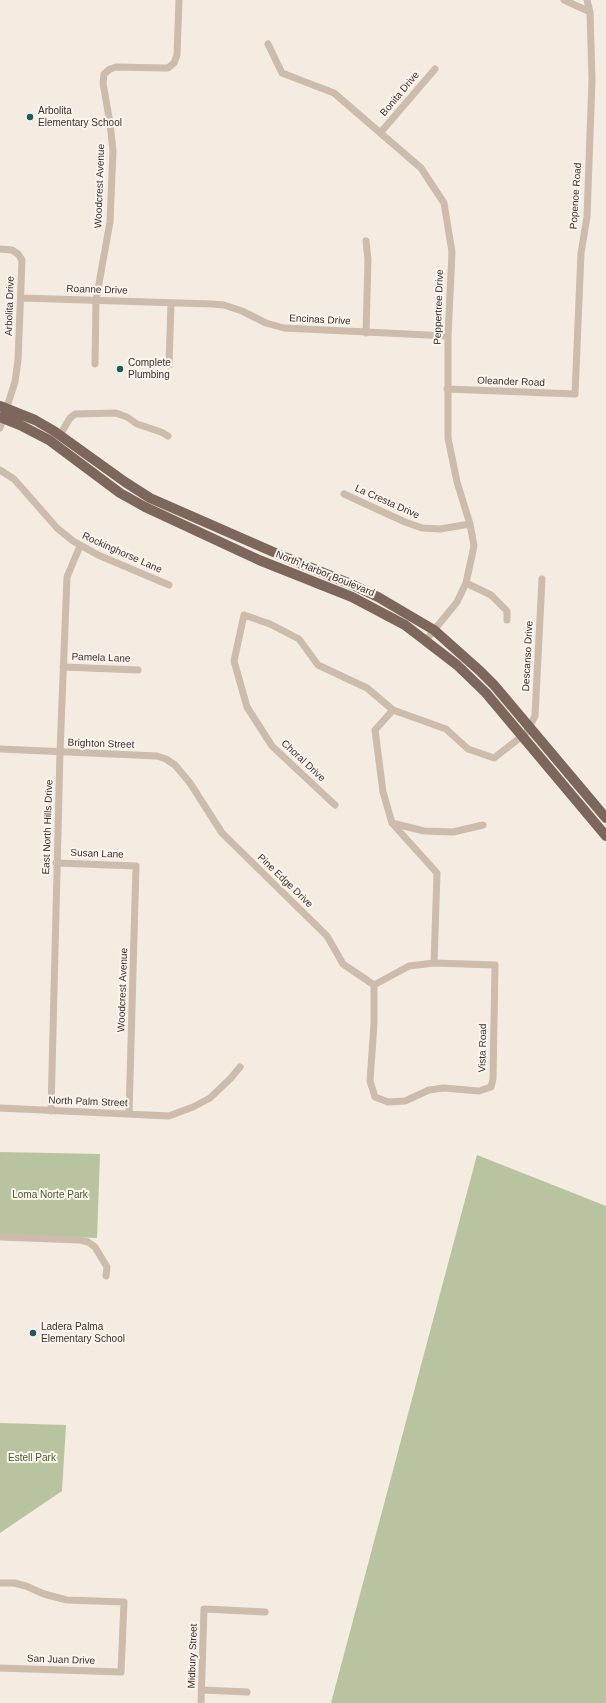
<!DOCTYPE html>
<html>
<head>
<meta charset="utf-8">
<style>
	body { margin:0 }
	canvas { display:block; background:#f4ebe1 }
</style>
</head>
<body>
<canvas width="606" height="1703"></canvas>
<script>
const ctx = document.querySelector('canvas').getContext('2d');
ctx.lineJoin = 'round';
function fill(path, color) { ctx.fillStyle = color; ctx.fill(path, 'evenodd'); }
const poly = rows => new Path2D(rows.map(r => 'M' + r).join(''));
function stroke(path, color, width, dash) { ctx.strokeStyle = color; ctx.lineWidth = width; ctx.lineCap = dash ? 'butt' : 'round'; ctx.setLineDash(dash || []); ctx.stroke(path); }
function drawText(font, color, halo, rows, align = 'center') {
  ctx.font = font + ' Helvetica,sans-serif'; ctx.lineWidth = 4; ctx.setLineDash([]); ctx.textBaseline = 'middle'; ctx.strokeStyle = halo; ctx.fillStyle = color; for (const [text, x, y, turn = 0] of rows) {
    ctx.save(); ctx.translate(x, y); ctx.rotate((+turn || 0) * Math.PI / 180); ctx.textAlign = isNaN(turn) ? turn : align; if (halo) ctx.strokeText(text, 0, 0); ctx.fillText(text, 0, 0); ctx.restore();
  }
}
fill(poly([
	[0,1152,100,1154,97,1238,0,1234],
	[477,1155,606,1206,606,1703,331,1703],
	[0,1423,66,1425,62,1491,0,1533]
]), '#b8c4a0');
stroke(poly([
	[564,0,590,12],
	[268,44,282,73,334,93,421,168,444,203,452,252,448,336,448,438,457,482,470,524,474,546,466,583,457,602,426,640],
	[381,132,435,69],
	[366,241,368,260,366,333],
	[0,249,12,250,18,254,22,260,18,360,15,382,0,428],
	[21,298,212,304,224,305,242,311,266,323,284,328,448,336],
	[95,364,96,300,110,222,113,151,110,123,103,83,104,74,110,69,116,67,163,68,168,68,174,63,177,55,179,0],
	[169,365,171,303],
	[447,389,575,394,581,253,587,217,592,80,590,12,587,0],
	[60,435,70,418,75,414,116,413,127,417,137,424,161,432,168,436],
	[0,470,14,479,57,528,73,541,98,555,169,585],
	[344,494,405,522,422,528,440,529,470,524],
	[466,583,491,595,507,611,507,620],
	[63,667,138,670],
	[393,710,375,730,383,792,392,823,437,873,434,963],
	[0,749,157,756,166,759,175,765,190,783,222,833,327,936,343,964,374,985],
	[335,805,272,746,247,707,234,661,244,615,270,624,299,639,318,665,367,688,393,710,446,729,468,749,494,758,526,733,535,716,542,579],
	[392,823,424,831,453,832,483,825],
	[56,863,136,866,129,1114],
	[434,963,495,965,493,1079,491,1087,479,1091,444,1088,429,1090,405,1101,388,1102,375,1097,370,1081,374,1024,374,985,409,966,434,963],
	[0,1108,169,1116,193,1107,210,1098,231,1078,240,1067],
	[51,1111,60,752,67,577,80,546],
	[0,1237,80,1240,88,1242,95,1247,107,1267,106,1276],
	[0,1583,14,1583,26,1586,44,1594,67,1600,124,1602,121,1672,0,1668],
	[202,1690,247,1692],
	[201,1703,204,1609,265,1612]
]), '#cdbbac', 7);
stroke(poly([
	[0,406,35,420,54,431,125,482,150,498,287,558,353,585,378,597,434,630,480,671,494,685,606,818],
	[0,417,20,425,49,440,120,493,145,507,259,560,352,597,405,625,457,665,486,693,606,836]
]), '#7d675c', 10);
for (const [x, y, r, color] of [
	[30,117,4,"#1f5a5e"],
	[120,369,4,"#1f5a5e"],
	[33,1333,4,"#1f5a5e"]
]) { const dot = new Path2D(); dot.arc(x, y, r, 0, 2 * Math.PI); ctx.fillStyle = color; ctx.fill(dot); stroke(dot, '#fbf5ee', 1.5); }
drawText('10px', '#3b302b', '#fbf5ee', [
	["Bonita Drive",400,94,-50],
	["Woodcrest Avenue",100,186,-88],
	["Popenoe Road",576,196,-86],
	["Roanne Drive",97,290,2],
	["Arbolita Drive",10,306,-88],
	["Peppertree Drive",439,307,-88],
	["Encinas Drive",320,320,3],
	["Oleander Road",511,382,2],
	["La Cresta Drive",387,502,24],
	["Rockinghorse Lane",122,553,24],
	["North Harbor Boulevard",325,574,22],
	["Descanso Drive",528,656,-87],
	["Pamela Lane",101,658,2],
	["Brighton Street",101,744,2],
	["Choral Drive",303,761,43],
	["East North Hills Drive",48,827,-88],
	["Susan Lane",97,854,2],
	["Pine Edge Drive",285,881,44],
	["Woodcrest Avenue",123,990,-88],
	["Vista Road",483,1048,-89],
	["North Palm Street",88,1102,2],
	["Midbury Street",193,1656,-88],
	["San Juan Drive",61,1660,2]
]);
drawText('10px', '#3b302b', '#fbf5ee', [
	["Arbolita",38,111],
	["Elementary School",38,123],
	["Complete",128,363],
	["Plumbing",128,375],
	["Ladera Palma",41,1327],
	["Elementary School",41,1339]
], 'left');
drawText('10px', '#4a5a2e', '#fbf5ee', [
	["Loma Norte Park",50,1195],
	["Estell Park",32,1458]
]);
</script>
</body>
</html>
